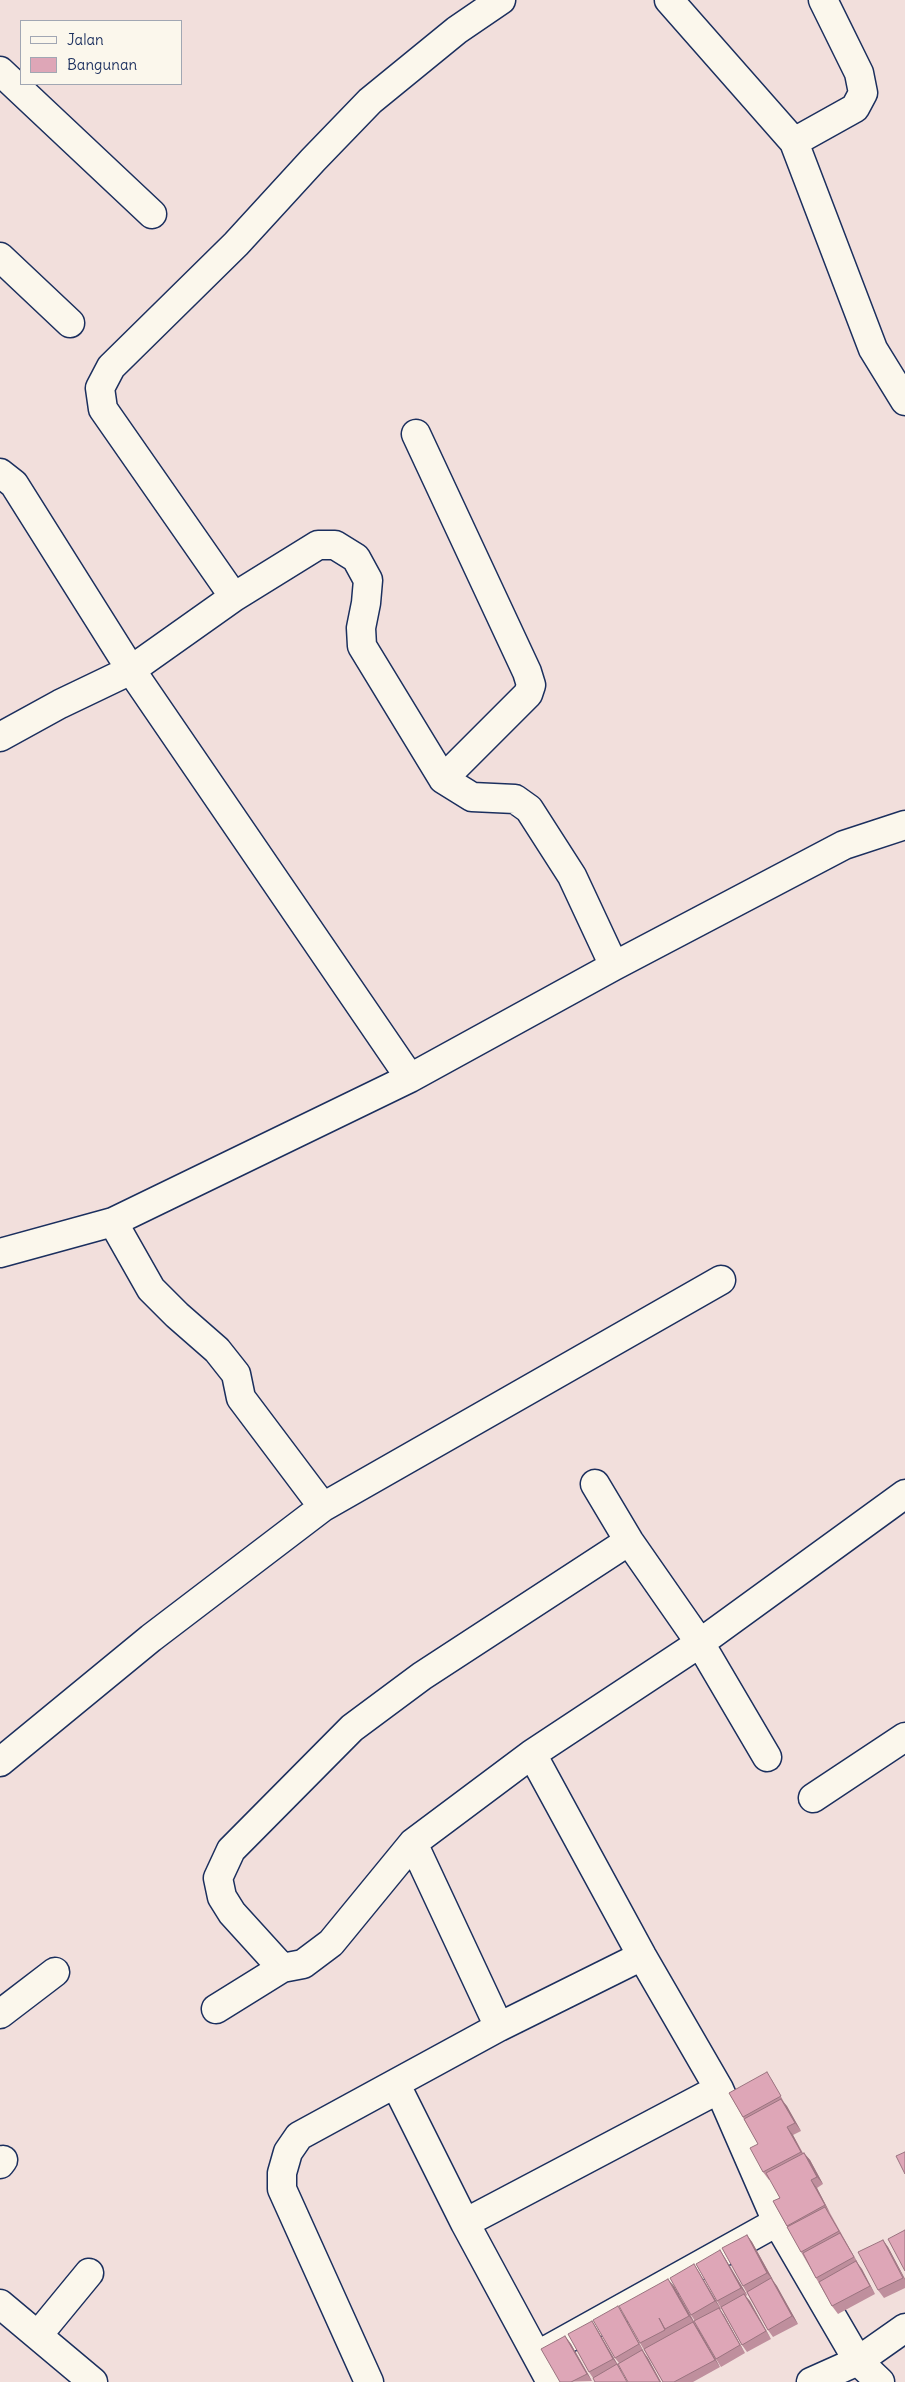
<!DOCTYPE html>
<html>
<head>
<meta charset="utf-8">
<style>
	body { margin:0 }
	#map { position:relative; width:905px; height:2382px; overflow:hidden; background:#f2dfdc; font-family:Delius,sans-serif }
	canvas { display:block }
	.legend { position:absolute; left:20px; top:20px; width:162px; height:65px; box-sizing:border-box; background:#fbf7ec; border:1px solid #a1a7b3; margin:0; padding:6px 9px; list-style:none; font-size:15px; color:#1b2f5e }
	.legend li { display:flex; align-items:center; gap:10px; height:25px }
	.legend b { width:25px; border:1px solid #a1a7b3 }
</style>
</head>
<body>
<div id="map">
<canvas width="905" height="2382"></canvas>
<ul class="legend">
<li><b style="height:6px;background:#fbf7ec"></b>Jalan</li>
<li><b style="height:14px;background:#dea6b7"></b>Bangunan</li>
</ul>
</div>
<script>
const ctx = document.querySelector('canvas').getContext('2d');
ctx.lineJoin = 'round';
const poly = rows => new Path2D(rows.map(r => 'M' + r).join(''));
function stroke(path, color, width, dash) { ctx.strokeStyle = color; ctx.lineWidth = width; ctx.lineCap = dash ? 'butt' : 'round'; ctx.setLineDash(dash || []); ctx.stroke(path); }
function fill(path, color) { ctx.fillStyle = color; ctx.fill(path, 'evenodd'); }
const street = poly([
	[669,0,794,142,873,349,905,401],
	[0,71,152,214],
	[794,142,855,108,863,93,859,73,823,0],
	[0,257,70,323],
	[416,434,527,672,531,685,528,694,443,779],
	[0,473,14,484,131,670,410,1078],
	[234,597,318,545,335,545,356,558,368,580,366,603,361,628,362,646,443,779,472,797,515,799,529,809,572,876,614,966],
	[0,737,60,704,131,670,234,597,103,409,100,388,111,367,236,244,313,160,370,101,457,30,501,0],
	[113,1222,151,1289,177,1315,217,1350,236,1374,241,1398,323,1507],
	[0,1253,113,1222,410,1078,614,966,844,845,905,825],
	[595,1484,629,1541,700,1643,767,1757],
	[532,1754,642,1956,719,2089,777,2222,858,2361,880,2382],
	[0,1762,151,1638,323,1507,721,1280],
	[813,1798,905,1737],
	[413,1843,499,2027],
	[282,1968,232,1913,222,1897,218,1878,231,1850,352,1728,422,1676,629,1541],
	[216,2009,282,1968,303,1964,331,1943,413,1843,532,1754,700,1643,905,1494],
	[0,2014,55,1972],
	[396,2085,465,2223,551,2382],
	[0,2164,3,2160],
	[465,2223,719,2089],
	[0,2304,93,2382],
	[38,2335,89,2273],
	[538,2355,777,2222],
	[369,2382,282,2189,282,2173,288,2152,299,2136,499,2027,642,1956],
	[811,2382,858,2361,905,2328]
]);
stroke(street, '#1b2f5e', 31);
stroke(street, '#fbf7ec', 28);
fill(poly([
	[772,2080,785,2104,801,2131,793,2135,803,2153,804,2153,810,2160,823,2184,817,2188,830,2213,875,2294,838,2314,832,2306,801,2252,773,2201,780,2198,770,2179,769,2180,763,2172,758,2144,729,2093],
	[747,2235,752,2242,773,2280,798,2324,773,2337,768,2330,743,2286],
	[883,2240,888,2247,905,2279,905,2288,884,2298,878,2290],
	[720,2250,725,2258,747,2295,746,2296,771,2339,747,2352,742,2345,717,2301],
	[694,2264,699,2272,721,2309,720,2309,745,2353,721,2367,716,2359,695,2321,691,2315],
	[674,2286,720,2367,693,2382,663,2382,640,2343],
	[623,2314,644,2352,661,2382,628,2382,619,2363,615,2358],
	[592,2321,597,2329,622,2372,593,2378,589,2372],
	[565,2336,571,2344,592,2381,560,2382]
]), '#bf8f9d');
fill(poly([
	[781,2099,787,2106,801,2131,795,2123],
	[787,2127,793,2135,806,2160,801,2152],
	[804,2153,810,2160,823,2184,817,2177],
	[811,2180,817,2188,830,2213,825,2205],
	[825,2207,830,2215,859,2265,854,2257],
	[747,2235,752,2242,773,2280,767,2273],
	[883,2240,888,2247,905,2279,905,2280],
	[720,2250,725,2258,747,2295,741,2288],
	[856,2261,862,2269,875,2294,870,2286],
	[694,2264,699,2272,721,2309,715,2301],
	[771,2278,777,2286,798,2324,792,2316],
	[668,2279,674,2286,695,2324,689,2316],
	[744,2294,750,2301,771,2339,766,2331],
	[618,2306,623,2314,644,2352,639,2344],
	[719,2308,724,2315,745,2353,740,2345],
	[592,2321,597,2329,619,2367,613,2359],
	[693,2322,699,2330,720,2367,715,2360],
	[565,2336,571,2344,592,2381,587,2374],
	[642,2350,648,2358,661,2382,660,2382]
]), '#9b7480');
const building = poly([
	[767,2072,781,2096,743,2117,729,2093,767,2072],
	[781,2099,795,2123,787,2127,801,2152,763,2172,750,2148,758,2144,744,2119,781,2099],
	[905,2152,905,2174,896,2156,905,2152],
	[804,2153,817,2177,811,2180,825,2205,787,2226,773,2201,780,2198,766,2173,804,2153],
	[825,2207,839,2231,801,2252,787,2227,825,2207],
	[905,2230,905,2271,888,2239,905,2230],
	[840,2233,854,2257,816,2278,803,2253,840,2233],
	[747,2235,767,2273,743,2286,722,2248,747,2235],
	[883,2240,903,2278,878,2290,858,2252,883,2240],
	[720,2250,741,2288,717,2301,696,2264,720,2250],
	[856,2261,870,2286,832,2306,819,2282,856,2261],
	[694,2264,715,2301,691,2315,670,2278,694,2264],
	[771,2278,792,2316,768,2330,747,2292,771,2278],
	[668,2279,689,2316,665,2329,659,2318,665,2330,640,2343,619,2306,668,2279],
	[744,2294,766,2331,742,2345,721,2307,744,2294],
	[618,2306,639,2344,615,2358,593,2320,618,2306],
	[719,2308,740,2345,716,2359,694,2321,719,2308],
	[592,2321,613,2359,589,2372,568,2334,592,2321],
	[693,2322,715,2360,674,2382,663,2382,644,2349,693,2322],
	[565,2336,587,2374,571,2382,560,2382,541,2349,565,2336],
	[642,2350,660,2382,628,2382,618,2364,642,2350],
	[617,2364,627,2382,595,2382,593,2378,617,2364]
]);
fill(building, '#dea6b7');
stroke(building, '#9b7480', 1);
</script>
</body>
</html>
